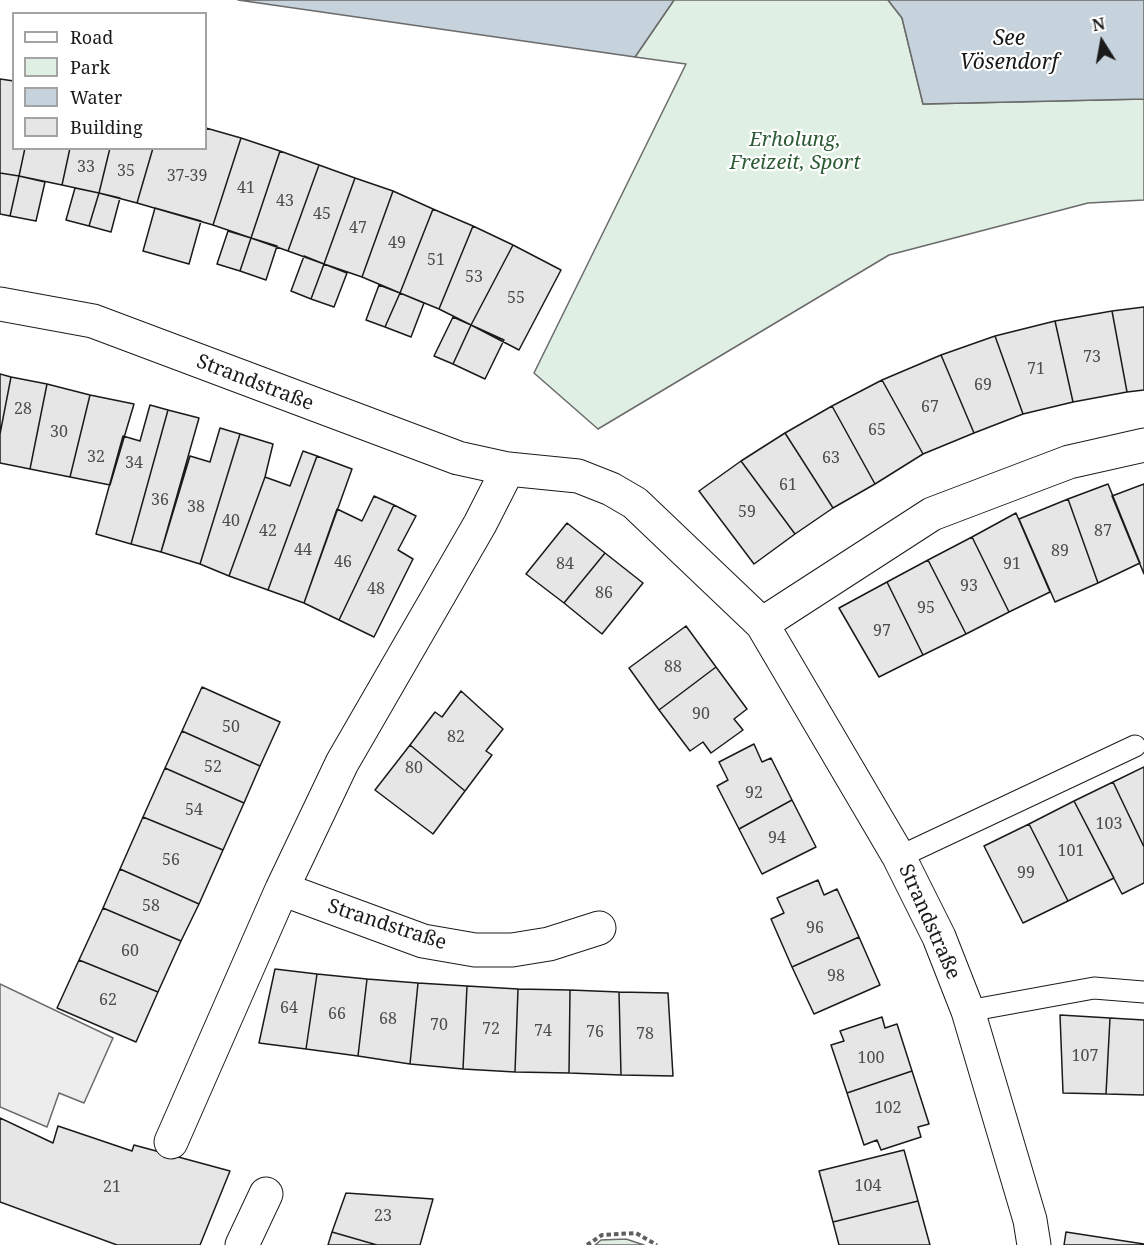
<!DOCTYPE html>
<html>
<head>
<meta charset="utf-8">
<style>
	body { margin:0 }
	#map { position:relative; width:1144px; height:1245px; overflow:hidden; background:#fff; font-family:"Noto Serif",serif }
	canvas { display:block }
	.legend { position:absolute; left:12px; top:12px; width:195px; height:138px; box-sizing:border-box; background:#fff; border:2px solid #a3a3a3; margin:0; padding:8px 10px; list-style:none; font-size:18px; color:#1a1a1a }
	.legend li { display:flex; align-items:center; gap:12px; height:30px }
	.legend b { width:30px; border:2px solid #a3a3a3 }
	.north { position:absolute; left:1072px; top:12px; width:60px; height:60px; -webkit-text-stroke:4px #fff; paint-order:stroke; rotate:349deg; font-size:16px; font-weight:700; line-height:24px; text-align:center; color:#1a1a1a }
	.north::after { content:''; display:block; margin:auto; width:21px; height:27px; background:#1a1a1a; clip-path:polygon(50% 0,100% 100%,50% 72%,0 100%) }
</style>
</head>
<body>
<div id="map">
<canvas width="1144" height="1245"></canvas>
<ul class="legend">
<li><b style="height:8px;background:#fff"></b>Road</li>
<li><b style="height:16px;background:#e0efe3"></b>Park</li>
<li><b style="height:16px;background:#c6d2dc"></b>Water</li>
<li><b style="height:16px;background:#e6e6e6"></b>Building</li>
</ul>
<div class="north">N</div>
</div>
<script>
const ctx = document.querySelector('canvas').getContext('2d');
ctx.lineJoin = 'round';
function fill(path, color) { ctx.fillStyle = color; ctx.fill(path, 'evenodd'); }
const poly = rows => new Path2D(rows.map(r => 'M' + r).join(''));
function stroke(path, color, width, dash) { ctx.strokeStyle = color; ctx.lineWidth = width; ctx.lineCap = dash ? 'butt' : 'round'; ctx.setLineDash(dash || []); ctx.stroke(path); }
function drawText(font, color, halo, rows, align = 'center') {
  ctx.font = font + ' "Noto Serif",serif'; ctx.lineWidth = 4.5; ctx.setLineDash([]); ctx.textBaseline = 'middle'; ctx.strokeStyle = halo; ctx.fillStyle = color; for (const [text, x, y, turn = 0] of rows) {
    ctx.save(); ctx.translate(x, y); ctx.rotate((+turn || 0) * Math.PI / 180); ctx.textAlign = isNaN(turn) ? turn : align; if (halo) ctx.strokeText(text, 0, 0); ctx.fillText(text, 0, 0); ctx.restore();
  }
}
const green = poly([
	[674,0,888,0,902,18,923,104,1144,99,1144,200,1088,203,889,255,598,429,534,373,686,64,635,57,674,0],
	[626,1239,644,1245,595,1245,601,1240,626,1239]
]);
fill(green, '#e0efe3');
stroke(green, '#6a6a6a', 1.5);
const parking = poly([
	[0,984,113,1038,84,1103,59,1093,47,1127,0,1107,0,984]
]);
fill(parking, '#ededed');
stroke(parking, '#6a6a6a', 1.5);
const water = poly([
	[238,0,674,0,635,57,238,0],
	[888,0,1144,0,1144,99,923,104,902,18,888,0]
]);
fill(water, '#c6d2dc');
stroke(water, '#6a6a6a', 1.5);
const building = poly([
	[0,79,14,81,14,148,25,148,19,176,0,173,0,79],
	[206,128,241,138,213,225,137,203,153,148,206,148,206,128],
	[241,138,280,151,251,238,213,225,241,138],
	[25,148,70,148,62,185,19,176,25,148],
	[70,148,110,148,99,193,62,185,70,148],
	[110,148,153,148,137,203,99,193,110,148],
	[280,151,319,165,288,251,251,238,280,151],
	[319,165,355,178,324,264,288,251,319,165],
	[0,173,19,176,10,216,0,214,0,173],
	[19,176,45,182,36,221,10,216,19,176],
	[355,178,393,191,362,277,324,264,355,178],
	[75,188,99,193,89,226,66,220,75,188],
	[393,191,433,209,400,293,362,277,393,191],
	[99,193,120,198,111,232,89,226,99,193],
	[155,208,201,221,189,264,143,251,155,208],
	[433,209,473,226,439,309,400,293,433,209],
	[473,226,513,245,471,325,439,309,473,226],
	[228,231,251,238,240,271,217,264,228,231],
	[251,238,277,246,266,280,240,271,251,238],
	[513,245,561,270,519,350,471,325,513,245],
	[304,256,324,264,311,299,291,291,304,256],
	[324,264,347,273,334,307,311,299,324,264],
	[379,285,400,293,385,327,366,320,379,285],
	[400,293,424,303,411,337,385,327,400,293],
	[1144,307,1144,390,1127,392,1112,311,1144,307],
	[1112,311,1127,392,1073,402,1055,321,1112,311],
	[453,317,471,325,453,364,434,356,453,317],
	[1055,321,1073,402,1023,414,995,336,1055,321],
	[471,325,504,340,485,379,453,364,471,325],
	[995,336,1023,414,974,433,941,355,995,336],
	[941,355,974,433,923,454,882,380,941,355],
	[0,374,11,377,0,434,0,374],
	[11,377,47,384,30,469,0,463,0,434,11,377],
	[882,380,923,454,875,484,832,406,882,380],
	[47,384,90,395,70,477,30,469,47,384],
	[90,395,134,404,110,485,70,477,90,395],
	[150,405,168,410,131,544,96,534,123,436,140,441,150,405],
	[832,406,875,484,833,508,785,433,832,406],
	[168,410,199,418,161,552,131,544,168,410],
	[220,428,240,434,200,564,161,552,190,456,210,462,220,428],
	[785,433,833,508,795,534,741,461,785,433],
	[240,434,273,444,265,477,229,576,200,564,240,434],
	[303,451,317,456,268,590,229,576,265,477,290,486,303,451],
	[317,456,352,469,304,603,268,590,317,456],
	[741,461,795,534,754,564,699,491,741,461],
	[1108,484,1140,563,1098,583,1068,499,1108,484],
	[1144,484,1144,574,1112,496,1144,484],
	[374,496,394,505,339,620,304,603,337,509,362,521,374,496],
	[1068,499,1098,583,1055,602,1019,519,1068,499],
	[394,505,416,516,398,550,413,559,374,637,339,620,394,505],
	[1016,513,1050,592,1009,612,972,537,1016,513],
	[567,523,605,553,564,603,526,574,567,523],
	[972,537,1009,612,966,634,928,560,972,537],
	[605,553,643,583,602,634,564,603,605,553],
	[928,560,966,634,923,655,887,582,928,560],
	[887,582,923,655,879,677,839,608,887,582],
	[686,626,716,667,659,710,629,668,686,626],
	[716,667,747,709,734,719,743,730,711,753,703,742,690,751,659,710,716,667],
	[202,687,280,722,260,766,182,731,202,687],
	[461,691,503,729,486,751,492,755,465,791,410,745,435,712,442,717,461,691],
	[182,731,260,766,244,803,165,768,182,731],
	[754,744,762,762,771,758,792,800,739,829,717,786,728,780,719,762,754,744],
	[410,745,465,791,433,834,375,790,410,745],
	[1144,767,1144,847,1113,782,1144,767],
	[165,768,244,803,223,850,143,817,165,768],
	[1113,782,1144,847,1144,883,1122,894,1074,801,1113,782],
	[792,800,816,847,762,874,739,829,792,800],
	[1074,801,1114,878,1068,901,1029,824,1074,801],
	[143,817,223,850,199,904,120,869,143,817],
	[1029,824,1068,901,1023,923,984,846,1029,824],
	[120,869,199,904,181,941,103,908,120,869],
	[818,880,824,895,837,889,859,937,792,967,771,919,784,913,777,898,818,880],
	[103,908,181,941,158,992,79,960,103,908],
	[859,937,880,985,814,1014,792,967,859,937],
	[79,960,158,992,136,1042,57,1008,79,960],
	[275,969,317,974,306,1049,259,1043,275,969],
	[317,974,367,979,358,1056,306,1049,317,974],
	[367,979,418,983,410,1064,358,1056,367,979],
	[418,983,467,986,463,1069,410,1064,418,983],
	[467,986,518,989,515,1072,463,1069,467,986],
	[518,989,570,990,569,1073,515,1072,518,989],
	[570,990,619,992,621,1075,569,1073,570,990],
	[619,992,668,993,673,1076,621,1075,619,992],
	[1060,1015,1110,1018,1106,1094,1063,1093,1060,1015],
	[882,1017,885,1028,897,1024,912,1071,847,1093,831,1045,844,1041,840,1031,882,1017],
	[1110,1018,1144,1020,1144,1095,1106,1094,1110,1018],
	[912,1071,929,1124,918,1127,921,1137,881,1150,877,1140,864,1145,847,1093,912,1071],
	[0,1118,53,1143,58,1126,132,1151,134,1145,230,1171,200,1245,117,1245,0,1202,0,1118],
	[904,1150,918,1201,833,1222,819,1171,904,1150],
	[346,1193,433,1199,420,1245,377,1245,332,1232,346,1193],
	[918,1201,930,1245,839,1245,833,1222,918,1201],
	[332,1232,377,1245,328,1245,332,1232],
	[1066,1232,1144,1244,1144,1245,1064,1245,1066,1232]
]);
fill(building, '#e6e6e6');
stroke(building, '#1a1a1a', 1.5);
const service = poly([
	[899,857,1135,746],
	[968,1011,1094,988,1144,992]
]);
const minor = poly([
	[0,304,93,321,458,458,508,469,578,476,611,489,635,503,762,624,899,857,939,937,968,1011,1030,1220,1034,1245],
	[762,624,932,514,1069,462,1144,445],
	[282,889,423,941,475,950,512,950,549,944,599,928],
	[171,1142,282,889,342,763,480,524,508,469],
	[242,1245,266,1194]
]);
stroke(service, '#1a1a1a', 23);
stroke(minor, '#1a1a1a', 35);
stroke(poly([
	[587,1245,602,1235,636,1233,657,1245]
]), '#5f5f5f', 4, [4.5, 3]);
stroke(service, '#fff', 21);
stroke(minor, '#fff', 33);
drawText('16px', '#4d4d4d', null, [
	["33",86,167],
	["35",126,171],
	["37-39",187,176],
	["41",246,188],
	["43",285,201],
	["45",322,214],
	["47",358,228],
	["49",397,243],
	["51",436,260],
	["53",474,277],
	["55",516,298],
	["73",1092,357],
	["71",1036,369],
	["69",983,385],
	["67",930,407],
	["28",23,409],
	["65",877,430],
	["30",59,432],
	["32",96,457],
	["63",831,458],
	["34",134,463],
	["61",788,485],
	["36",160,500],
	["38",196,507],
	["59",747,512],
	["40",231,521],
	["42",268,531],
	["87",1103,531],
	["44",303,550],
	["89",1060,551],
	["46",343,562],
	["84",565,564],
	["91",1012,564],
	["93",969,586],
	["48",376,589],
	["86",604,593],
	["95",926,608],
	["97",882,631],
	["88",673,667],
	["90",701,714],
	["50",231,727],
	["82",456,737],
	["52",213,767],
	["80",414,768],
	["92",754,793],
	["54",194,810],
	["103",1109,824],
	["94",777,838],
	["101",1071,851],
	["56",171,860],
	["99",1026,873],
	["58",151,906],
	["96",815,928],
	["60",130,951],
	["98",836,976],
	["62",108,1000],
	["64",289,1008],
	["66",337,1014],
	["68",388,1019],
	["70",439,1025],
	["72",491,1029],
	["74",543,1031],
	["76",595,1032],
	["78",645,1034],
	["107",1085,1056],
	["100",871,1058],
	["102",888,1108],
	["104",868,1186],
	["21",112,1187],
	["23",383,1216]
]);
drawText('italic 20px', '#2b5a34', '#fff', [
	["Erholung,",795,140],
	["Freizeit, Sport",795,163]
]);
drawText('20px', '#1a1a1a', '#fff', [
	["Strandstraße",255,383,21],
	["Strandstraße",929,922,66],
	["Strandstraße",387,925,18]
]);
drawText('italic 21px', '#1a1a1a', '#fff', [
	["See",1009,39],
	["Vösendorf",1009,63]
]);
</script>
</body>
</html>
